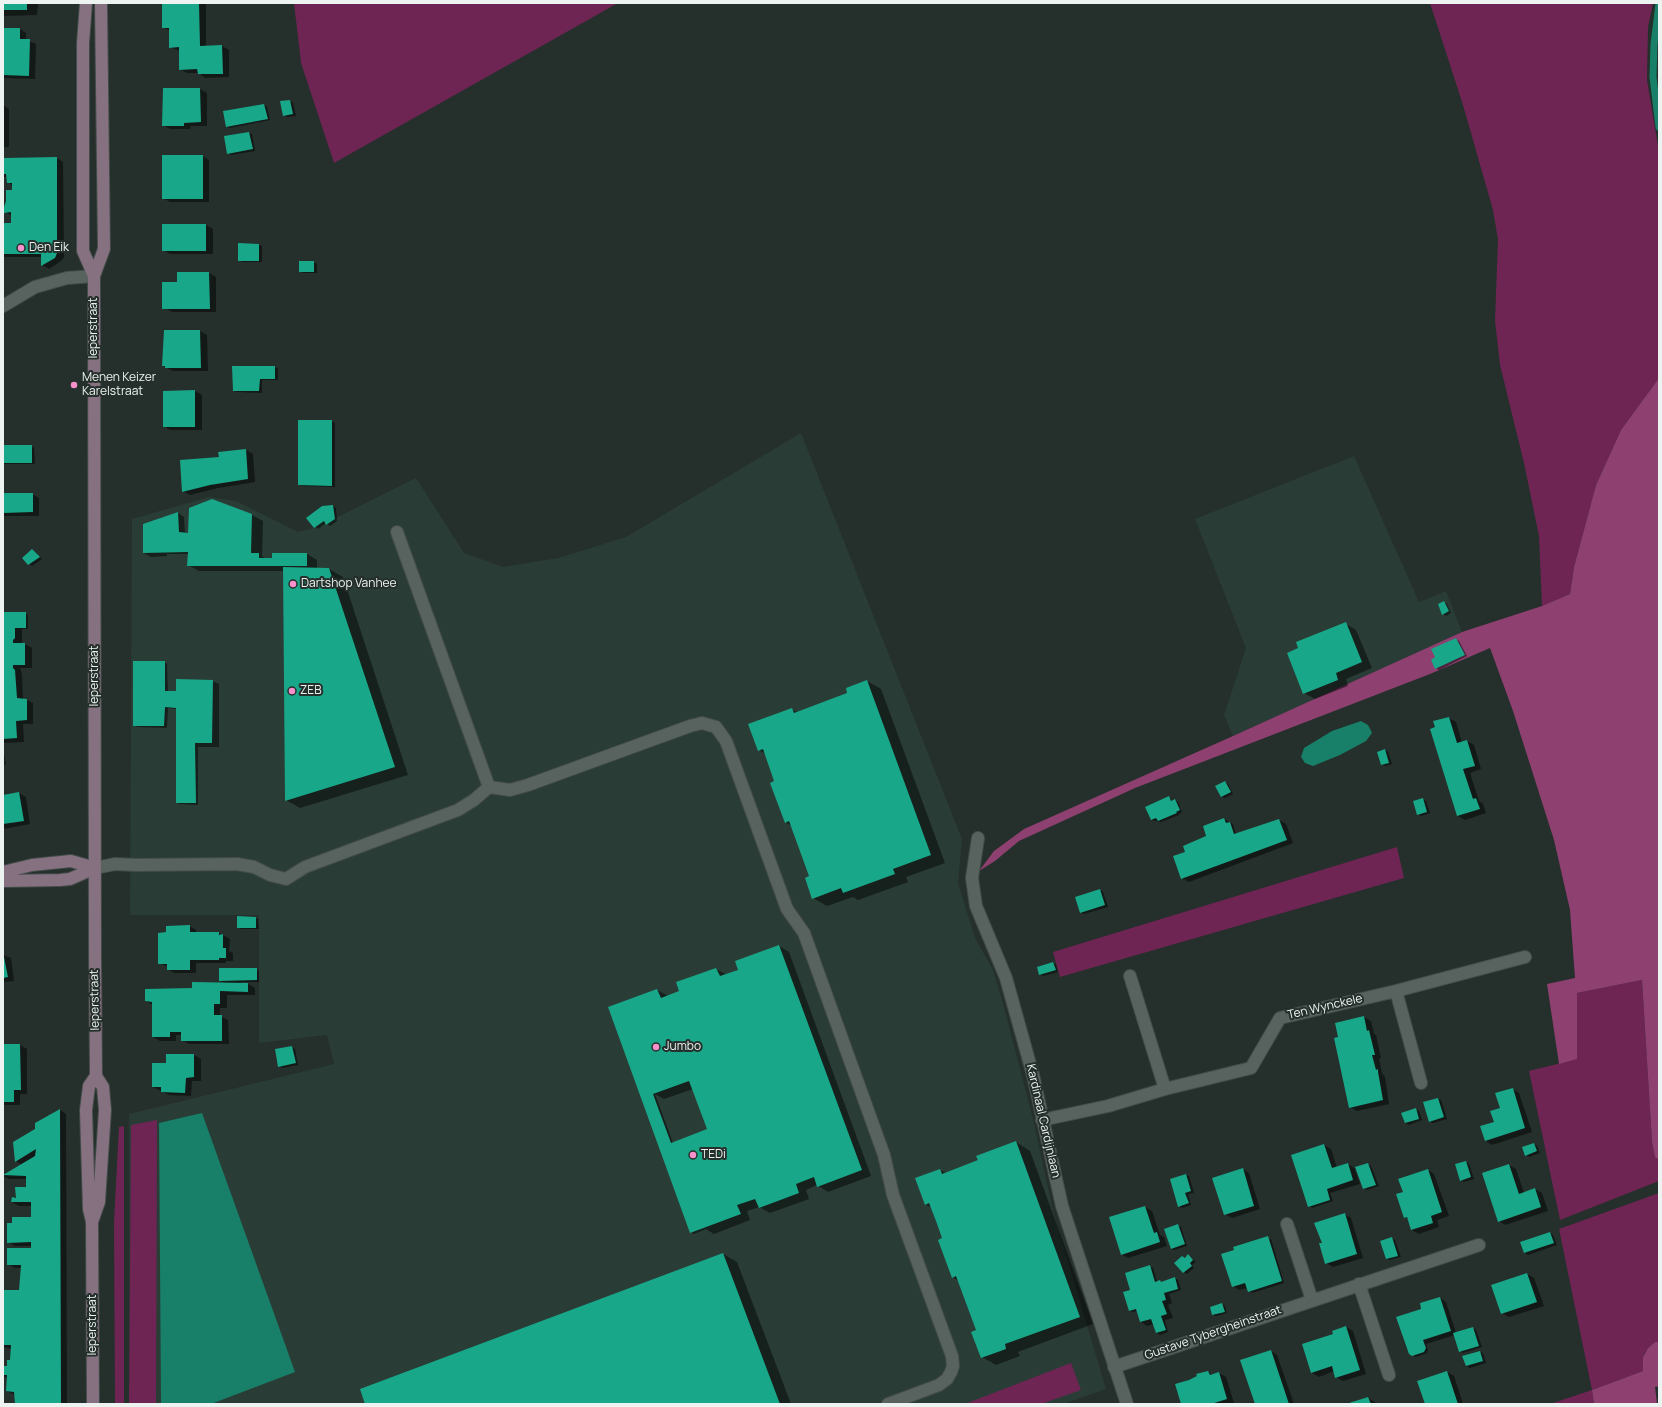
<!DOCTYPE html>
<html>
<head>
<meta charset="utf-8">
<style>
	body { margin:0 }
	#map { position:relative; width:1662px; height:1407px; overflow:hidden; background:#252f2b; font-family:Manrope,sans-serif }
	canvas { display:block }
	.frame { position:absolute; inset:0; border:4px solid #ecf3f0; pointer-events:none }
</style>
</head>
<body>
<div id="map">
<canvas width="1662" height="1407"></canvas>
<div class="frame"></div>
</div>
<script>
const ctx = document.querySelector('canvas').getContext('2d');
ctx.lineJoin = 'round';
function fill(path, color) { ctx.fillStyle = color; ctx.fill(path, 'evenodd'); }
const poly = rows => new Path2D(rows.map(r => 'M' + r).join(''));
function stroke(path, color, width, dash) { ctx.strokeStyle = color; ctx.lineWidth = width; ctx.lineCap = dash ? 'butt' : 'round'; ctx.setLineDash(dash || []); ctx.stroke(path); }
function drawText(font, color, halo, rows, align = 'center') {
  ctx.font = font + ' Manrope,sans-serif'; ctx.lineWidth = 4; ctx.setLineDash([]); ctx.textBaseline = 'middle'; ctx.strokeStyle = halo; ctx.fillStyle = color; for (const [text, x, y, turn = 0] of rows) {
    ctx.save(); ctx.translate(x, y); ctx.rotate((+turn || 0) * Math.PI / 180); ctx.textAlign = isNaN(turn) ? turn : align; if (halo) ctx.strokeText(text, 0, 0); ctx.fillText(text, 0, 0); ctx.restore();
  }
}
fill(poly([
	[801,433,962,839,958,883,975,938,993,970,1002,1000,1034,1123,1053,1211,1106,1389,1063,1404,130,1404,129,1114,334,1064,327,1035,259,1043,259,915,130,915,132,519,209,497,236,501,298,532,314,528,324,521,327,525,338,517,416,478,464,553,503,567,558,558,626,537],
	[1354,456,1419,602,1446,591,1462,632,1233,736,1224,715,1246,648,1195,519]
]), '#2a3c36');
fill(poly([
	[294,3,618,3,334,163,301,63],
	[1430,3,1653,3,1648,27,1647,80,1659,152,1659,378,1621,430,1596,485,1574,567,1570,594,1542,606,1539,536,1524,463,1500,365,1495,321,1498,239,1493,210,1463,105],
	[1397,847,1404,878,1060,977,1053,952],
	[1642,980,1652,1142,1655,1157,1659,1160,1659,1181,1560,1220,1529,1071,1577,1059,1577,993],
	[157,1120,156,1404,129,1404,131,1125],
	[124,1126,124,1404,115,1404,114,1222,119,1127],
	[1659,1193,1659,1342,1655,1342,1648,1348,1643,1356,1643,1371,1592,1390,1594,1404,1550,1404,1592,1390,1559,1229],
	[1071,1363,1081,1390,1041,1404,965,1404]
]), '#6e2554');
fill(poly([
	[1659,378,1659,1160,1655,1157,1652,1142,1642,980,1577,993,1577,1059,1559,1064,1547,984,1575,978,1570,910,1554,840,1513,711,1490,648,1430,674,1135,788,1019,841,995,861,979,871,994,851,1024,829,1233,736,1462,632,1542,606,1570,594,1574,567,1596,485,1621,430],
	[1655,1342,1659,1342,1659,1386,1655,1387,1657,1404,1594,1404,1592,1390,1643,1371,1643,1357,1648,1348]
]), '#8e4070');
fill(poly([
	[1361,721,1368,725,1372,733,1366,741,1340,755,1313,766,1305,763,1301,757,1304,748,1332,731],
	[202,1113,295,1372,211,1404,161,1404,159,1123]
]), '#187f68');
fill(poly([
	[3,3,38,3,37,15,3,16],
	[163,3,206,3,206,47,222,46,229,50,229,77,205,78,199,73,187,73,180,69,180,51,170,47,170,31,163,27],
	[3,29,20,29,26,33,26,40,36,44,35,79,3,78],
	[164,89,200,89,207,93,207,126,191,126,190,129,170,129,163,125],
	[290,101,293,103,296,116,287,117,284,115,281,102],
	[3,105,9,109,9,147,3,147],
	[264,105,267,107,270,120,230,128,227,127,224,111],
	[249,133,252,134,255,151,231,155,228,153,225,137],
	[202,156,209,160,209,202,170,202,163,198],
	[57,158,63,162,64,257,61,261,49,269,42,265,42,257,3,257,3,224,12,224,12,216,5,212,13,191,13,186,8,182,7,177,3,177,3,159],
	[206,225,213,229,213,254,170,254,163,250],
	[259,245,262,246,262,262,242,262,239,260],
	[314,262,317,264,317,273,303,273,300,271],
	[209,273,216,277,216,312,172,312,163,307,177,283],
	[165,331,200,331,207,335,208,371,173,371,163,366],
	[233,367,275,367,278,369,278,380,262,380,262,393,237,392,234,391],
	[195,391,202,395,202,430,170,430,164,426],
	[332,421,335,423,335,487,302,486,299,484],
	[3,436,4,446,31,446,34,448,35,464,3,464],
	[246,450,253,454,255,482,218,488,190,495,183,491,220,458],
	[3,494,32,494,39,498,39,516,3,516],
	[333,506,336,508,337,521,330,526,326,523,318,529,308,518],
	[178,513,184,517,185,534,188,534,252,515,263,521,262,556,267,559,307,554,317,560,317,569,329,569,343,577,408,775,300,808,286,800,284,571,199,571,188,565,189,554,167,554,167,556,151,557,144,553],
	[32,550,42,559,32,566,29,564],
	[1444,602,1447,604,1451,613,1446,616,1443,614],
	[3,613,25,613,28,615,28,629,22,629,22,642,19,644,25,644,32,648,32,668,20,668,22,674,23,699,27,700,33,703,33,724,23,724,24,742,3,743],
	[1346,624,1356,630,1372,668,1346,679,1348,686,1315,699,1304,693],
	[1456,639,1459,641,1467,656,1439,670,1436,668],
	[164,662,167,664,168,692,176,692,212,681,219,684,219,747,198,747,198,805,180,804,177,803,177,709,168,708,167,728,137,727,134,725],
	[867,681,881,689,945,863,906,877,908,882,858,900,853,897,827,906,813,898,811,876,792,826,785,822,776,782,766,754,759,750,791,709,797,712,849,694],
	[1449,718,1456,722,1462,743,1467,741,1474,745,1481,769,1470,773,1479,801,1483,804,1486,813,1465,820,1458,816,1432,730,1437,728],
	[1385,750,1388,752,1392,764,1385,766,1382,764],
	[3,754,4,755,6,764,3,765],
	[1225,782,1228,784,1233,794,1225,798,1222,797,1217,786],
	[19,793,26,797,30,824,3,829,3,796],
	[1169,797,1173,801,1175,800,1178,802,1182,812,1179,814,1179,815,1161,822,1152,820,1147,807],
	[1422,799,1426,801,1430,813,1421,816,1418,814],
	[1224,819,1233,824,1236,835,1279,820,1286,824,1293,843,1189,882,1182,878,1186,852,1208,837],
	[1100,890,1103,892,1108,907,1084,914,1081,913,1076,897],
	[255,918,258,919,259,929,241,929,238,927],
	[189,926,196,930,196,933,219,933,230,939,229,951,233,953,233,961,226,961,226,963,196,963,196,973,174,973,168,969,168,967,159,963,167,933],
	[779,946,789,952,871,1176,828,1192,817,1185,806,1190,809,1199,770,1213,759,1207,747,1211,750,1220,714,1234,706,1229,694,1234,691,1232,609,1008,657,990,668,996,681,992,716,969,727,975,739,971],
	[693,1089,709,1130,673,1143,655,1094,664,1099],
	[3,955,11,958,14,981,3,982],
	[1053,963,1056,965,1058,972,1043,976,1040,974],
	[256,969,259,971,259,982,241,982,241,984,248,984,255,988,255,995,227,995,227,1008,220,1008,220,1016,228,1020,229,1044,189,1044,182,1040,182,1035,176,1035,176,1041,160,1041,153,1037,153,1005,146,1001,193,989,225,983,220,981],
	[1364,1017,1371,1021,1374,1034,1376,1035,1381,1058,1379,1059,1382,1073,1385,1077,1389,1104,1357,1111,1350,1107,1339,1038],
	[3,1045,20,1045,27,1049,27,1094,20,1094,20,1105,3,1105],
	[292,1047,295,1049,298,1065,282,1068,279,1066],
	[194,1055,201,1059,201,1081,192,1081,191,1096,169,1095,153,1087,167,1064],
	[1512,1089,1519,1093,1532,1132,1492,1145,1486,1141],
	[1438,1099,1441,1100,1447,1119,1433,1123,1430,1122,1424,1103],
	[1416,1109,1419,1111,1422,1120,1409,1125,1405,1123],
	[60,1110,66,1114,67,1404,16,1404,15,1395,7,1391,7,1378,3,1376,3,1367,9,1367,11,1361,12,1349,3,1347,3,1291,20,1291,21,1268,15,1268,8,1264,32,1249,32,1246,15,1246,8,1242,32,1218,32,1206,19,1206,12,1202,27,1188,27,1179,9,1179,3,1176,22,1165,16,1161,36,1130],
	[1016,1142,1030,1151,1093,1324,1018,1352,1020,1356,996,1365,982,1357,977,1331,959,1281,952,1277,944,1239,932,1208,925,1204,940,1170,946,1173,979,1161],
	[1534,1144,1537,1146,1540,1153,1529,1157,1526,1155],
	[1324,1145,1331,1149,1337,1168,1348,1164,1357,1170,1368,1164,1371,1166,1379,1186,1367,1190,1364,1188,1357,1170,1355,1170,1360,1184,1330,1193,1333,1201,1312,1208,1309,1206],
	[1466,1162,1469,1164,1474,1179,1464,1182,1461,1180],
	[1509,1165,1516,1169,1524,1193,1535,1189,1542,1193,1548,1211,1505,1225,1499,1221],
	[1242,1169,1249,1173,1260,1209,1232,1218,1225,1214],
	[1428,1170,1434,1174,1449,1216,1437,1220,1439,1227,1419,1234,1412,1230,1408,1219,1405,1217,1404,1193],
	[1186,1175,1189,1176,1194,1193,1188,1194,1191,1205,1182,1208,1179,1206],
	[1145,1207,1152,1211,1160,1235,1164,1237,1167,1246,1128,1258,1121,1254,1110,1218],
	[1344,1214,1351,1218,1363,1258,1333,1267,1326,1263,1323,1243],
	[1178,1226,1181,1227,1187,1246,1174,1250,1171,1249],
	[1550,1233,1553,1235,1557,1245,1528,1255,1525,1253,1522,1243],
	[1268,1237,1268,1240,1271,1239,1284,1283,1252,1293,1249,1291,1248,1288,1239,1290,1233,1286],
	[1392,1238,1395,1240,1401,1257,1390,1260,1387,1259],
	[723,1254,737,1262,791,1404,366,1404],
	[1188,1256,1196,1262,1192,1265,1194,1268,1187,1274,1184,1272,1185,1258],
	[1150,1267,1153,1268,1157,1282,1162,1282,1175,1278,1178,1280,1181,1290,1169,1294,1172,1303,1168,1305,1173,1318,1165,1320,1168,1332,1160,1335,1157,1333,1154,1324,1147,1326,1141,1322,1137,1311,1133,1312,1130,1311,1133,1290],
	[1527,1274,1534,1278,1544,1306,1509,1317,1502,1313,1493,1286],
	[1440,1298,1446,1302,1456,1333,1473,1328,1476,1330,1482,1347,1463,1353,1460,1351,1455,1335,1426,1344,1428,1350,1427,1353,1416,1357,1409,1353,1422,1310],
	[1222,1304,1225,1306,1227,1313,1216,1316,1213,1315],
	[1346,1327,1353,1331,1366,1374,1343,1381,1336,1377,1334,1371,1319,1377,1312,1373,1334,1334],
	[1271,1351,1277,1355,1294,1404,1256,1404],
	[1480,1352,1483,1353,1486,1363,1470,1368,1466,1366],
	[1208,1372,1213,1375,1219,1373,1226,1377,1234,1403,1229,1404,1182,1404,1189,1381],
	[1447,1372,1454,1376,1463,1404,1425,1404],
	[1368,1398,1375,1402,1376,1404,1348,1404]
]), '#0007');
stroke(poly([
	[1659,4,1654,44,1653,77,1659,127]
]), '#187f68', 7);
fill(poly([
	[3,3,27,3,27,10,3,10],
	[162,3,199,3,200,46,222,45,223,74,198,74,197,69,179,70,179,47,169,48,169,28,162,28],
	[3,28,20,28,20,39,30,39,29,76,3,75],
	[163,88,200,88,201,122,184,123,184,126,162,126],
	[290,100,293,114,283,116,280,101],
	[264,104,268,119,226,127,223,111],
	[249,132,253,149,227,154,224,136],
	[162,155,203,155,203,199,162,199],
	[57,157,57,253,55,258,41,266,41,254,3,254,3,223,11,223,11,212,4,213,4,207,6,201,6,190,12,190,12,183,7,183,6,174,3,174,3,158],
	[162,224,206,224,206,251,162,251],
	[238,243,259,244,259,261,238,261],
	[299,261,314,261,314,272,299,272],
	[177,272,209,272,210,309,162,309,162,282,177,282],
	[164,330,200,330,201,368,165,368,165,366,162,366],
	[232,366,275,366,275,379,260,379,259,391,233,391],
	[195,390,195,427,163,427,163,391],
	[298,420,332,420,332,486,298,485],
	[3,445,32,445,32,463,3,463],
	[246,449,248,479,210,485,182,492,180,460,219,457,218,452],
	[3,493,33,493,33,512,3,513],
	[212,499,252,514,251,553,259,553,259,558,272,558,272,553,307,553,307,566,187,566,188,552,143,553,143,524,178,512,179,532,188,533,189,508],
	[333,505,335,519,326,525,324,521,314,528,306,518,322,506],
	[32,549,40,557,28,565,22,558],
	[283,567,329,568,395,767,285,801],
	[1444,601,1449,611,1442,615,1438,604],
	[3,612,26,612,26,628,15,628,15,638,13,640,13,643,25,643,25,665,13,665,13,668,15,670,17,698,27,699,27,720,16,721,17,738,3,739],
	[1346,622,1362,662,1336,673,1338,680,1303,694,1287,653,1298,648,1296,642],
	[1456,638,1465,655,1435,669,1431,660,1435,657,1431,649],
	[133,661,165,661,165,691,176,691,176,679,213,680,212,743,195,743,196,803,176,803,176,708,165,707,164,726,133,726],
	[867,680,931,855,893,869,895,874,843,893,841,888,812,899,805,878,809,876,789,821,785,823,770,783,774,781,763,749,758,751,748,724,792,708,794,713,847,693,846,688],
	[1449,717,1457,743,1467,740,1475,766,1463,769,1473,799,1476,798,1480,809,1457,816,1430,729,1435,727,1433,721],
	[1385,749,1389,763,1381,765,1377,752],
	[1225,781,1231,792,1221,797,1215,786],
	[19,792,24,821,3,824,3,795],
	[1169,796,1171,801,1175,799,1180,810,1176,812,1177,813,1158,821,1156,818,1151,820,1145,807],
	[1423,798,1427,812,1417,815,1413,801],
	[1224,818,1226,823,1230,822,1234,834,1279,819,1287,840,1181,879,1173,856,1185,852,1183,846,1206,836,1203,826],
	[1100,889,1105,905,1080,913,1075,897],
	[237,916,256,917,256,928,237,928],
	[190,925,190,932,219,932,219,935,223,934,223,948,226,948,226,958,219,958,219,960,190,960,190,970,167,970,167,964,158,964,158,933,166,932,166,926],
	[779,945,862,1170,817,1187,814,1177,796,1184,799,1193,759,1208,755,1199,737,1205,741,1214,690,1233,608,1007,657,989,661,998,679,991,676,982,716,968,720,976,738,970,735,961],
	[689,1081,707,1129,671,1143,653,1094],
	[3,952,8,977,3,978],
	[1053,962,1056,970,1039,975,1037,967],
	[219,968,257,968,257,980,219,981],
	[192,982,248,983,248,992,220,991,220,1004,214,1004,214,1015,222,1015,222,1041,181,1041,181,1032,170,1032,170,1037,152,1037,152,1002,145,1001,145,989,192,988],
	[1364,1016,1367,1031,1369,1030,1375,1055,1372,1055,1376,1070,1378,1069,1378,1072,1383,1100,1349,1108,1334,1038,1338,1037,1335,1023],
	[3,1044,20,1044,21,1090,14,1090,14,1102,3,1102],
	[292,1046,296,1063,278,1067,275,1049],
	[166,1054,194,1054,194,1077,186,1078,185,1093,161,1092,161,1087,152,1087,152,1063,166,1063],
	[1513,1088,1525,1128,1485,1141,1480,1126,1494,1122,1490,1111,1500,1108,1495,1093],
	[1438,1098,1444,1117,1429,1122,1423,1102],
	[1416,1108,1419,1119,1405,1123,1401,1113],
	[60,1109,61,1404,15,1404,14,1392,6,1391,7,1375,3,1375,3,1366,7,1366,7,1360,10,1360,11,1345,3,1345,3,1290,19,1290,21,1265,7,1265,7,1248,31,1248,31,1242,7,1243,7,1223,12,1223,12,1217,31,1217,31,1202,11,1202,12,1197,16,1198,15,1187,26,1187,26,1176,3,1175,35,1156,36,1149,15,1162,13,1142,35,1129,35,1123],
	[1016,1141,1080,1317,1005,1344,1006,1349,981,1358,971,1332,976,1330,956,1276,952,1278,938,1240,942,1238,936,1221,929,1203,925,1205,915,1178,940,1169,942,1174,978,1160,976,1156],
	[1534,1143,1537,1151,1525,1156,1522,1147],
	[1324,1144,1332,1168,1348,1163,1353,1180,1327,1189,1330,1200,1308,1207,1291,1155],
	[1466,1161,1471,1177,1460,1181,1455,1164],
	[1368,1163,1376,1185,1363,1189,1355,1167],
	[1509,1164,1519,1194,1535,1188,1541,1207,1498,1222,1482,1173],
	[1243,1168,1254,1206,1224,1215,1212,1178],
	[1428,1169,1442,1212,1431,1216,1433,1223,1411,1230,1407,1217,1404,1218,1396,1194,1403,1192,1398,1179],
	[1186,1174,1191,1191,1185,1193,1189,1203,1178,1207,1170,1179],
	[1145,1206,1154,1233,1157,1232,1160,1242,1121,1255,1109,1217],
	[1345,1213,1357,1254,1325,1264,1319,1243,1322,1243,1314,1223],
	[1178,1224,1185,1244,1171,1249,1164,1229],
	[1550,1232,1554,1243,1524,1253,1520,1242],
	[1268,1236,1282,1281,1248,1292,1245,1283,1232,1287,1221,1254,1234,1250,1233,1247],
	[1392,1237,1398,1256,1386,1259,1380,1241],
	[723,1253,780,1404,365,1404,360,1389],
	[1188,1254,1193,1260,1190,1263,1192,1266,1183,1273,1174,1263,1182,1256,1185,1258],
	[1150,1265,1155,1282,1160,1280,1161,1282,1175,1277,1178,1289,1164,1293,1166,1300,1162,1301,1167,1314,1161,1316,1166,1330,1156,1333,1151,1319,1140,1322,1136,1309,1129,1311,1123,1292,1130,1290,1125,1273],
	[1527,1273,1537,1302,1501,1314,1491,1285],
	[1440,1297,1451,1331,1423,1340,1426,1348,1424,1352,1412,1356,1409,1354,1396,1317,1421,1309,1420,1303],
	[1222,1303,1225,1312,1212,1315,1210,1307],
	[1346,1326,1360,1370,1335,1378,1332,1366,1311,1373,1302,1344,1333,1334,1332,1331],
	[1473,1327,1479,1346,1459,1352,1453,1333],
	[1271,1350,1289,1404,1255,1404,1240,1360],
	[1480,1351,1483,1361,1466,1366,1462,1356],
	[1208,1371,1210,1375,1219,1372,1227,1399,1211,1404,1181,1404,1175,1384,1189,1380,1197,1376,1196,1374],
	[1447,1371,1458,1404,1425,1404,1417,1381],
	[1368,1397,1371,1404,1346,1404]
]), '#19a789');
const street = poly([
	[3,306,35,287,67,278,94,276],
	[397,532,489,787],
	[978,838,972,878,976,906,1006,978,1033,1075,1062,1206,1127,1404],
	[95,868,115,864,136,865,237,864,254,867,270,875,286,879,305,867,458,810,474,800,489,787,510,790,528,785,690,726,702,723,716,727,726,741,787,909,804,933,884,1155,893,1195,952,1356,953,1366,951,1372,947,1379,939,1385,888,1404],
	[1130,976,1165,1089],
	[1396,991,1421,1083],
	[1042,1120,1108,1106,1165,1089,1251,1068,1280,1018,1396,991,1525,957],
	[1287,1224,1312,1300],
	[1359,1284,1389,1375],
	[1114,1367,1479,1245]
]);
const secondary = poly([
	[86,3,83,43,83,251,94,276],
	[3,872,32,865,71,861,95,868],
	[3,881,60,880,70,879,95,868],
	[92,1222,99,1202,105,1110,103,1087,96,1076,95,953,94,276,104,249,101,3],
	[93,1404,92,1222,89,1209,86,1110,89,1086,96,1076]
]);
stroke(street, '#434c49', 14);
stroke(secondary, '#434c49', 14);
stroke(street, '#586360', 12);
stroke(secondary, '#867180', 12);
for (const [x, y, r, color] of [
	[21,248,4,"#f890cc"],
	[74,385,4,"#f890cc"],
	[293,584,4,"#f890cc"],
	[292,691,4,"#f890cc"],
	[656,1047,4,"#f890cc"],
	[693,1155,4,"#f890cc"]
]) { const dot = new Path2D(); dot.arc(x, y, r, 0, 2 * Math.PI); ctx.fillStyle = color; ctx.fill(dot); stroke(dot, '#252f2b', 1.5); }
drawText('12px', '#ecf3f0', '#252f2b', [
	["Den Eik",29,248],
	["Menen Keizer",82,378],
	["Karelstraat",82,392],
	["Dartshop Vanhee",301,584],
	["ZEB",300,691],
	["Jumbo",664,1047],
	["TEDi",701,1155]
], 'left');
drawText('12px', '#ecf3f0', '#252f2b', [
	["Ieperstraat",94,328,-90],
	["Ieperstraat",95,676,-90],
	["Ieperstraat",95,1000,-91],
	["Ten Wynckele",1325,1007,-13],
	["Kardinaal Cardijnlaan",1043,1121,77],
	["Ieperstraat",93,1325,-90],
	["Gustave Tybergheinstraat",1213,1333,-19]
]);
</script>
</body>
</html>
